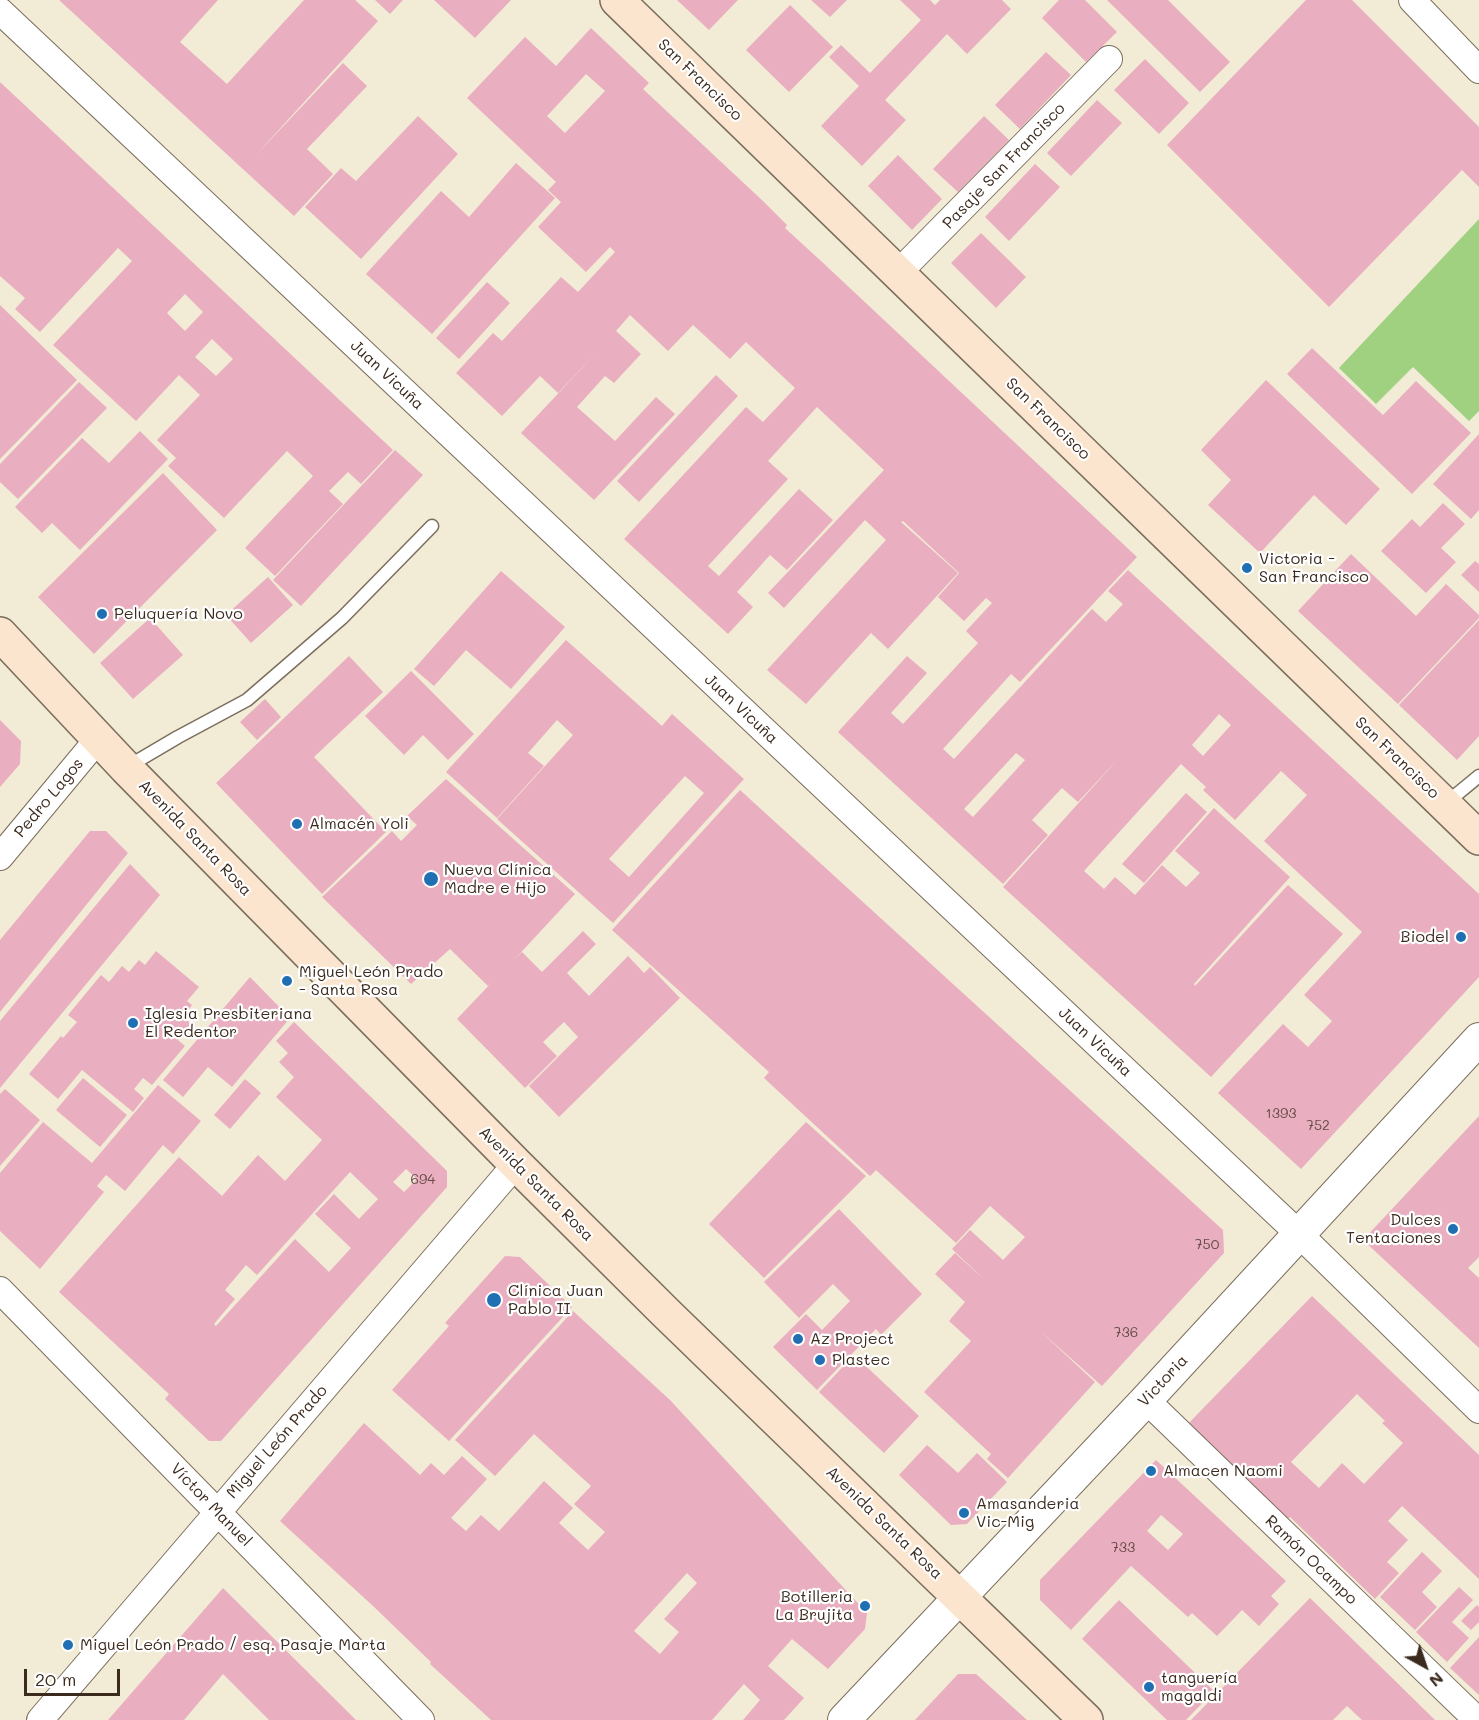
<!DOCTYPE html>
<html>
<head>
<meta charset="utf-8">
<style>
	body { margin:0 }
	#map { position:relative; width:1479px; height:1720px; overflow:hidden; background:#f2ebd5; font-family:Mali,sans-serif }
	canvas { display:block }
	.north { position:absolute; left:1395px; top:1636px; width:60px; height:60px; -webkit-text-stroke:4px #fff; paint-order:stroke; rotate:140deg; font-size:16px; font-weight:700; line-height:24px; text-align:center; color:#3b2a1e }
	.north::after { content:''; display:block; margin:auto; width:21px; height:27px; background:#3b2a1e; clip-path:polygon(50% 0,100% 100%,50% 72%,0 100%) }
	.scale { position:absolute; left:24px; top:1669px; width:96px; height:27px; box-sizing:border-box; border:3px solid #3b2a1e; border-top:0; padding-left:8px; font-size:18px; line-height:21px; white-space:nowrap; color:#3b2a1e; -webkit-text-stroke:4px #fff; paint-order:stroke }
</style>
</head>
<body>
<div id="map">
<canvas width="1479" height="1720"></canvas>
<div class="north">N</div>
<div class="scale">20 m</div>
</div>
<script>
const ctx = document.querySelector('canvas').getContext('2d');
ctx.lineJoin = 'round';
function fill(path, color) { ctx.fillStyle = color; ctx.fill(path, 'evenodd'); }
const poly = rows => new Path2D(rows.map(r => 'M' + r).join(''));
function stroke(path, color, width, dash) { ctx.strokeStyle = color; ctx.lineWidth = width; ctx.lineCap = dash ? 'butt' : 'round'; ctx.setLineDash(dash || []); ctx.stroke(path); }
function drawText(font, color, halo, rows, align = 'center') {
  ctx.font = font + ' Mali,sans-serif'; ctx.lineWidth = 4.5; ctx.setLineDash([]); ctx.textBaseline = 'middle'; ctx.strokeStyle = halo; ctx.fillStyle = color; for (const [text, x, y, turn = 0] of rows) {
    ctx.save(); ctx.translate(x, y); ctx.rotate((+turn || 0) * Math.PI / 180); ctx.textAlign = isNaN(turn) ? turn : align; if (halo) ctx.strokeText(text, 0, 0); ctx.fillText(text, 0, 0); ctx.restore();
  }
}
fill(poly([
	[1479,219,1479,411,1469,421,1413,367,1376,404,1339,368]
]), '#9fd181');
fill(poly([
	[59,0,218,0,180,42,227,84,304,0,355,0,378,21,255,156,343,63,367,86,307,149,333,174,294,216],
	[375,0,403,0,390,14],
	[434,0,511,0,475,38],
	[677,0,738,0,709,30],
	[811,0,847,0,830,17],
	[900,0,930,0,935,5,940,0,1002,0,1011,9,967,54,947,34,885,100,906,120,862,166,821,126,859,86,829,57,841,45,870,73,921,20],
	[1059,0,1085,0,1117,32,1086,62,1042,18],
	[1107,0,1168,0,1230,62,1200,92],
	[1306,0,1352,0,1479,127,1479,187,1462,170,1329,307,1167,145],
	[790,5,833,47,789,92,746,50],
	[591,28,649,83,643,89,764,202,787,225,785,228,821,261,1137,557,1020,682,1011,674,943,749,954,759,1092,609,1106,622,1123,604,1108,591,1128,570,1479,894,1479,977,1301,1169,1218,1093,1283,1024,1308,1047,1332,1021,1304,995,1362,932,1264,841,1307,795,1281,771,1235,820,1203,790,1206,787,1181,764,1084,871,1104,889,1115,877,1135,895,1162,865,1186,887,1200,873,1175,851,1214,808,1290,877,1194,984,1195,986,1288,885,1343,934,1211,1077,1003,887,1119,758,1078,802,1062,788,1032,820,1048,835,1003,884,838,732,907,656,927,673,891,713,903,724,978,643,966,631,992,603,986,598,964,621,938,597,959,573,903,521,901,522,958,573,888,649,871,633,806,704,767,670,886,540,865,520,784,608,768,593,884,470,817,407,768,461,788,479,708,566,719,576,799,489,833,520,787,570,770,555,737,592,753,607,728,634,624,539,746,407,763,422,795,388,746,342,730,359,693,325,668,351,630,315,616,331,641,354,614,383,605,376,577,407,615,441,656,397,675,414,594,500,521,433,599,350,558,393,540,376,502,416,456,373,493,333,502,341,561,277,578,292,615,252,610,247,586,272,538,227,561,202,548,190,556,182,467,98,525,37,556,66],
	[586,74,605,91,565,133,547,116],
	[1219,714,1231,725,1203,756,1192,745],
	[1016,753,1025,760,973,817,964,809],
	[1046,52,1071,75,1020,129,995,105],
	[1145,59,1189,103,1159,134,1114,90],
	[0,82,393,450,361,484,348,472,329,491,343,504,275,576,245,548,313,476,287,451,224,518,168,466,176,458,157,440,200,395,179,375,136,421,53,345,132,261,118,248,40,332,15,309,25,298,0,276],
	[185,294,203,312,185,331,167,313],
	[212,339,233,359,216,376,195,357],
	[1097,100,1122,123,1071,176,1047,153],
	[418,116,458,154,361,259,305,207,341,168,356,181],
	[984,116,1009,140,958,192,933,169],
	[898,155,942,199,912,230,868,186],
	[516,163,555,198,432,334,366,274,441,191,469,217],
	[1035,164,1060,187,1009,241,985,217],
	[981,233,1026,277,996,308,951,263],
	[487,282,510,303,459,359,436,338],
	[0,305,77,380,0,459],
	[1312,348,1383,415,1416,381,1471,433,1412,494,1287,374],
	[716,375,738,396,639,502,617,481],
	[1266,380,1380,489,1346,525,1314,495,1260,553,1208,505,1231,480,1201,450],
	[79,382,107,408,18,499,0,482,0,464],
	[140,431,168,459,80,550,52,523,42,533,15,507,82,438,109,463],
	[1479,434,1479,510,1471,519,1433,484],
	[395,450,423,475,301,606,273,580],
	[163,473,217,530,94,654,38,597],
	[1443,503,1465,524,1441,548,1456,562,1426,593,1381,551,1412,519,1420,527],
	[1351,554,1416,616,1446,584,1479,615,1479,618,1398,704,1298,611],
	[1475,561,1479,564,1479,592,1461,575],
	[501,571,565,627,511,689,466,650,434,686,414,669],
	[268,577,293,605,251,643,226,615],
	[150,618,183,655,133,699,100,663],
	[1479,620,1479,736,1457,760,1399,705],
	[566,640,662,726,672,714,744,779,613,923,497,819,573,735,557,720,528,753,544,766,497,818,446,772],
	[685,776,704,793,629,877,609,859],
	[349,656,383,692,314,757,386,832,322,894,216,783],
	[411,671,474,734,448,760,423,735,404,755,365,716],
	[265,699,281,717,257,740,240,722],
	[0,720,21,741,20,764,0,787],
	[446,779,575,894,514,960,522,952,542,972,583,931,596,944,567,973,589,996,628,956,644,973,650,967,680,998,559,1117,529,1086,578,1037,564,1022,543,1042,557,1056,525,1088,457,1019,494,980,488,986,450,949,411,984,322,897,392,831,401,841,417,825,407,816],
	[740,790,1223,1230,1224,1253,1102,1386,1039,1330,1095,1382,1008,1478,987,1459,991,1454,924,1392,971,1341,949,1321,965,1302,935,1274,955,1253,987,1282,952,1249,970,1230,1003,1260,1025,1237,990,1206,956,1243,876,1170,870,1176,764,1078,769,1072,612,930],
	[1186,793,1207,812,1144,883,1122,864],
	[90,831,106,831,128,853,0,1012,0,940],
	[130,864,160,895,0,1088,0,1021],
	[156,951,199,987,187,1001,192,1005,183,1017,191,1024,178,1040,185,1046,152,1085,143,1078,134,1089,144,1098,133,1112,82,1070,58,1099,29,1074,61,1036,63,1038,77,1022,68,1015,101,975,109,982,122,966,129,972,139,960,145,965],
	[250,977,290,1018,232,1087,208,1067,183,1097,163,1080],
	[294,1022,447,1171,447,1187,221,1441,209,1441,165,1399,169,1394,59,1292,179,1157,222,1196,258,1155,285,1181,322,1140,276,1097,294,1077,279,1062,288,1053,276,1041],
	[406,1169,417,1179,404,1192,393,1182],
	[350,1172,378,1199,359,1219,334,1194,315,1214,351,1248,329,1272,295,1239,216,1326,214,1324,235,1299,225,1290,246,1265,257,1275],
	[83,1078,127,1115,100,1147,56,1110],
	[245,1079,261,1093,230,1129,214,1115],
	[158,1085,201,1121,173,1154,163,1145,125,1191,106,1175,97,1186,104,1192,40,1269,0,1231,0,1173,43,1122,92,1163],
	[5,1089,40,1120,0,1166,0,1094],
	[1479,1116,1479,1257,1468,1268,1479,1278,1479,1348,1363,1240],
	[806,1122,866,1176,764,1278,709,1224],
	[839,1209,922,1294,881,1335,876,1329,817,1390,773,1347,806,1314,822,1330,850,1301,833,1284,799,1318,764,1282],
	[505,1256,520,1257,572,1307,449,1441,392,1390,449,1326,445,1323],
	[1312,1296,1479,1455,1479,1579,1402,1506,1388,1521,1408,1540,1387,1562,1399,1573,1375,1599,1290,1517,1285,1522,1185,1427],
	[1357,1394,1385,1421,1382,1423,1403,1443,1364,1484,1342,1463,1319,1488,1291,1462],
	[573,1311,670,1400,867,1613,865,1629,828,1669,792,1639,768,1666,804,1698,784,1720,743,1720,760,1700,744,1684,712,1720,491,1720,430,1664,431,1662,372,1605,280,1521,364,1423,420,1475,431,1463,444,1475,462,1456,487,1479,451,1518,466,1531,481,1515,499,1531,544,1481,573,1508,559,1523,588,1550,605,1532,574,1504,591,1486,534,1434,495,1476,455,1440],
	[687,1573,697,1583,664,1619,679,1632,660,1654,634,1631],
	[854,1355,919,1416,884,1453,819,1392],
	[927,1445,958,1473,977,1453,1007,1482,967,1524,951,1525,899,1475],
	[1156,1460,1286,1581,1271,1596,1279,1604,1259,1626,1242,1610,1217,1636,1192,1613,1188,1617,1131,1566,1071,1630,1040,1600,1040,1580],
	[1161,1515,1183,1534,1168,1550,1147,1531],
	[1422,1552,1442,1571,1422,1592,1437,1607,1415,1630,1380,1597],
	[1459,1587,1473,1600,1452,1622,1469,1638,1447,1662,1416,1632],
	[223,1588,356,1720,269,1720,223,1674,184,1720,108,1720],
	[1310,1598,1383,1669,1435,1720,1362,1720,1347,1706,1333,1720,1191,1720],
	[1119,1600,1214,1691,1186,1720,1167,1720,1082,1639],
	[1477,1605,1479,1607,1479,1622,1471,1630,1461,1621],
	[1479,1637,1479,1695,1450,1668],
	[958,1674,976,1674,1027,1720,915,1720]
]), '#e9afc0');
const service = poly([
	[127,767,178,737,247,700,342,618,432,526],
	[1445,804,1479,776]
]);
const minor = poly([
	[1412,0,1479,70],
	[0,11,1298,1233,1479,1410],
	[898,273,1109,59],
	[0,857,98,739],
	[0,1290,421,1720],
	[1146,1400,1477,1720],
	[40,1720,516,1164]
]);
const tertiary = poly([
	[844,1720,1146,1400,1479,1039]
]);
const secondary = poly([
	[617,0,1479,838],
	[0,634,126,768,516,1164,665,1312,1086,1720]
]);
stroke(service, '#7b6e5e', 15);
stroke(minor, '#7b6e5e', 28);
stroke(tertiary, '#7b6e5e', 34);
stroke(secondary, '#7b6e5e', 36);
stroke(service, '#fff', 12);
stroke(minor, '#fff', 26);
stroke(tertiary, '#fff', 32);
stroke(secondary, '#fbe5cf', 33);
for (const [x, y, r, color] of [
	[1247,568,6,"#1f6fb2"],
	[102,614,6,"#1f6fb2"],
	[297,824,6,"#1f6fb2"],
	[431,879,8,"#1f6fb2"],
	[1461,937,6,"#1f6fb2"],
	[287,981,6,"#1f6fb2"],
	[133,1023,6,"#1f6fb2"],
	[1453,1229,6,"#1f6fb2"],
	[494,1300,8,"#1f6fb2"],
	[798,1339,6,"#1f6fb2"],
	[820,1360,6,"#1f6fb2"],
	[1151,1471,6,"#1f6fb2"],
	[964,1513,6,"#1f6fb2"],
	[865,1606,6,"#1f6fb2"],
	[68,1645,6,"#1f6fb2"],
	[1149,1687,6,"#1f6fb2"]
]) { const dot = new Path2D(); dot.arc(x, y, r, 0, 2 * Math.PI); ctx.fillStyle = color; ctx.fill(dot); stroke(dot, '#fff', 2); }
drawText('14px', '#664b46', null, [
	["1393",1281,1114],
	["752",1318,1126],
	["694",423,1180],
	["750",1207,1245],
	["736",1126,1333],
	["733",1123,1548]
]);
drawText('16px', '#3b2a1e', '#fff', [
	["San Francisco",700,80,44],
	["Pasaje San Francisco",1004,166,-46],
	["Juan Vicuña",387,375,43],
	["San Francisco",1048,419,44],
	["Juan Vicuña",741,709,43],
	["San Francisco",1397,758,44],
	["Pedro Lagos",49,798,-50],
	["Avenida Santa Rosa",195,838,46],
	["Juan Vicuña",1095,1042,43],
	["Avenida Santa Rosa",536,1184,45],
	["Victoria",1163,1381,-47],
	["Miguel León Prado",277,1442,-49],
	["Víctor Manuel",211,1505,46],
	["Avenida Santa Rosa",884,1523,44],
	["Ramón Ocampo",1311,1560,44]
]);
drawText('16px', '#3b2a1e', '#fff', [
	["Victoria -",1259,559],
	["San Francisco",1259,577],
	["Peluquería Novo",114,614],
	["Almacén Yoli",309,824],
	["Nueva Clínica",444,870],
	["Madre e Hijo",444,888],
	["Biodel",1449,937,"right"],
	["Miguel León Prado",299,972],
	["- Santa Rosa",299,990],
	["Iglesia Presbiteriana",145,1014],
	["El Redentor",145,1032],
	["Dulces",1441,1220,"right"],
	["Tentaciones",1441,1238,"right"],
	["Clínica Juan",508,1291],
	["Pablo II",508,1309],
	["Az Project",810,1339],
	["Plastec",832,1360],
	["Almacen Naomi",1163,1471],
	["Amasanderia",976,1504],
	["Vic-Mig",976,1522],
	["Botilleria",853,1597,"right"],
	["La Brujita",853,1615,"right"],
	["Miguel León Prado / esq. Pasaje Marta",80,1645],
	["tanguería",1161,1678],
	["magaldi",1161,1696]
], 'left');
</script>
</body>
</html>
